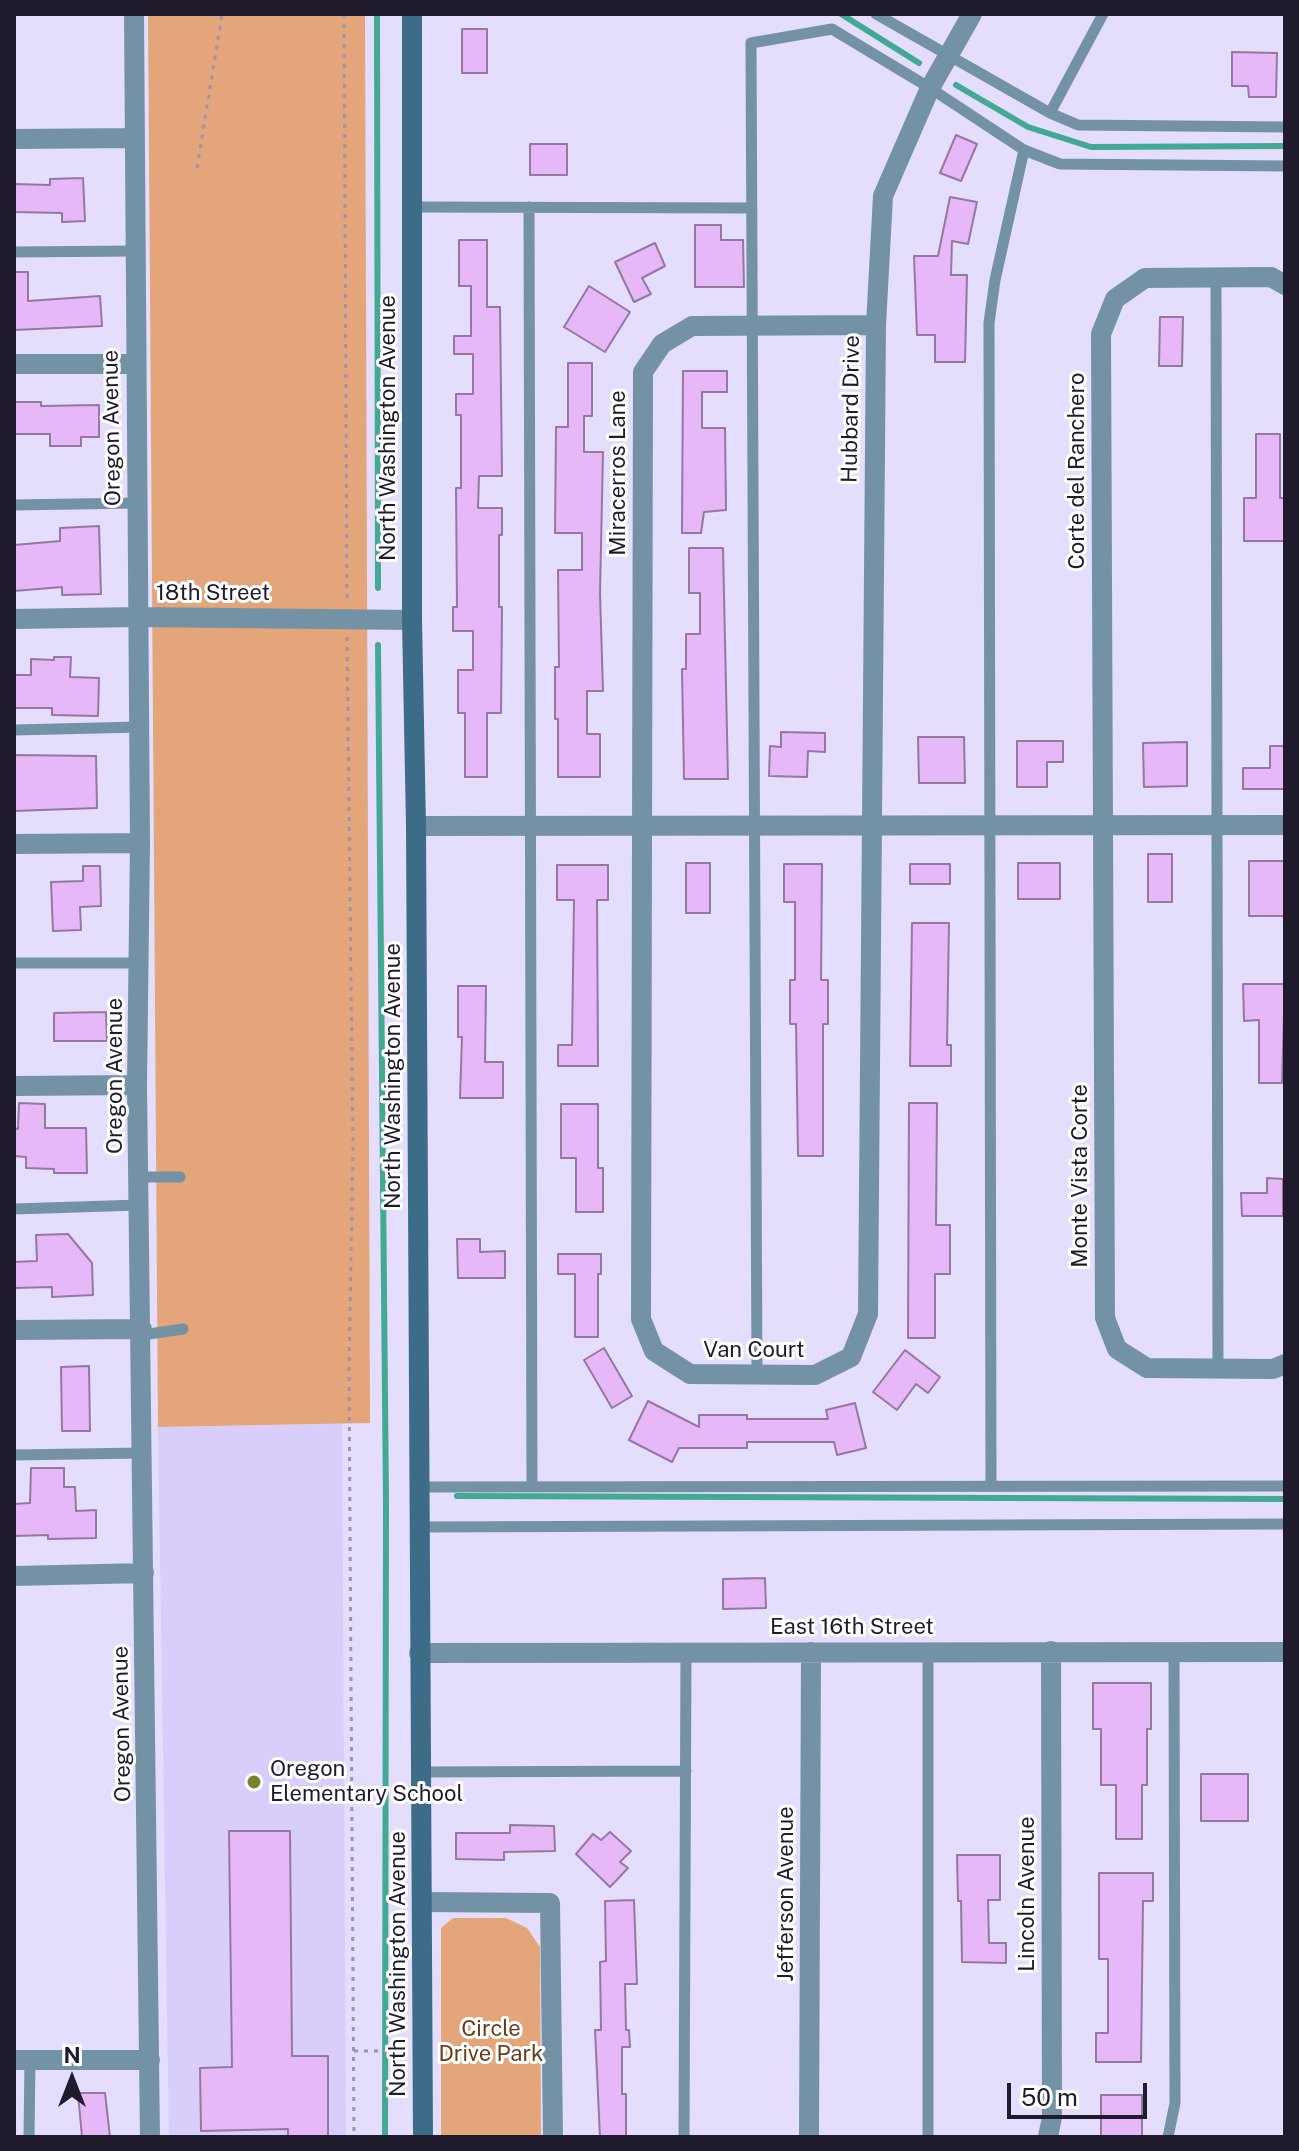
<!DOCTYPE html>
<html>
<head>
<meta charset="utf-8">
<style>
	body { margin:0 }
	#map { position:relative; width:1299px; height:2151px; overflow:hidden; background:#e4ddfb; font-family:"Public Sans",sans-serif }
	canvas { display:block }
	.frame { position:absolute; inset:0; border:16px solid #1f1b2c; pointer-events:none }
	.north { position:absolute; left:32px; top:2039px; width:80px; height:80px; -webkit-text-stroke:6px #fff; paint-order:stroke; rotate:0deg; font-size:22px; font-weight:700; line-height:32px; text-align:center; color:#1f1b2c }
	.north::after { content:''; display:block; margin:auto; width:28px; height:36px; background:#1f1b2c; clip-path:polygon(50% 0,100% 100%,50% 72%,0 100%) }
	.scale { position:absolute; left:1007px; top:2083px; width:140px; height:36px; box-sizing:border-box; border:4px solid #1f1b2c; border-top:0; padding-left:10px; font-size:24px; line-height:28px; white-space:nowrap; color:#1f1b2c; -webkit-text-stroke:6px #fff; paint-order:stroke }
</style>
</head>
<body>
<div id="map">
<canvas width="1299" height="2151"></canvas>
<div class="frame"></div>
<div class="north">N</div>
<div class="scale">50 m</div>
</div>
<script>
const ctx = document.querySelector('canvas').getContext('2d');
ctx.lineJoin = 'round';
function fill(path, color) { ctx.fillStyle = color; ctx.fill(path, 'evenodd'); }
const poly = rows => new Path2D(rows.map(r => 'M' + r).join(''));
function stroke(path, color, width, dash) { ctx.strokeStyle = color; ctx.lineWidth = width; ctx.lineCap = dash ? 'butt' : 'round'; ctx.setLineDash(dash || []); ctx.stroke(path); }
function drawText(font, color, halo, rows, align = 'center') {
  ctx.font = font + ' "Public Sans",sans-serif'; ctx.lineWidth = 6; ctx.setLineDash([]); ctx.textBaseline = 'middle'; ctx.strokeStyle = halo; ctx.fillStyle = color; for (const [text, x, y, turn = 0] of rows) {
    ctx.save(); ctx.translate(x, y); ctx.rotate((+turn || 0) * Math.PI / 180); ctx.textAlign = isNaN(turn) ? turn : align; if (halo) ctx.strokeText(text, 0, 0); ctx.fillText(text, 0, 0); ctx.restore();
  }
}
fill(poly([
	[342,1424,346,2137,169,2137,158,1427]
]), '#d8cdfb');
fill(poly([
	[148,14,365,14,370,1423,158,1427],
	[453,1918,506,1918,527,1928,540,1947,541,2137,441,2137,441,1928]
]), '#e3a579');
stroke(poly([
	[377,14,378,588],
	[841,14,919,63],
	[956,85,1028,127,1091,147,1285,146],
	[378,645,386,1504,385,2137],
	[457,1496,1285,1499]
]), '#43a993', 6);
const building = poly([
	[462,29,487,29,487,73,462,73,462,29],
	[1232,52,1277,53,1276,97,1249,97,1248,86,1232,86,1232,52],
	[956,135,977,144,961,181,940,173,956,135],
	[530,144,567,144,567,175,530,175,530,144],
	[83,178,85,221,62,222,62,213,14,212,14,184,50,185,50,179,83,178],
	[950,197,977,202,968,244,952,241,951,275,967,275,965,362,935,362,935,335,917,335,914,256,938,256,950,197],
	[695,225,721,225,721,240,743,240,744,287,695,287,695,225],
	[459,240,487,240,487,307,500,307,502,476,479,476,478,508,502,508,502,535,499,535,499,607,502,607,501,713,487,713,487,777,465,777,465,713,458,713,458,670,473,670,473,631,453,631,453,607,457,607,456,488,461,488,461,415,456,415,456,394,473,394,473,354,454,354,454,336,471,336,471,286,459,286,459,240],
	[655,243,665,266,642,278,651,294,634,302,615,262,655,243],
	[14,272,28,272,28,301,100,296,102,326,14,330,14,272],
	[589,286,630,312,605,352,564,327,589,286],
	[1160,317,1183,317,1182,366,1159,366,1160,317],
	[568,363,592,363,592,416,584,416,584,452,603,452,600,593,603,691,587,691,587,734,600,734,600,777,558,777,558,719,555,719,555,667,559,667,558,570,582,570,582,533,555,533,556,427,568,427,568,363],
	[683,371,727,371,727,392,702,392,702,428,725,428,726,510,704,512,701,533,682,533,683,371],
	[14,402,41,402,41,406,99,405,99,437,81,437,81,446,50,446,50,434,14,434,14,402],
	[1256,434,1280,434,1280,498,1285,498,1285,541,1244,541,1244,498,1256,498,1256,434],
	[99,526,101,594,62,595,62,587,14,591,14,545,60,541,60,528,99,526],
	[689,548,723,548,728,779,684,779,682,669,686,669,686,634,700,634,700,593,689,593,689,548],
	[54,657,71,657,70,677,99,678,98,716,52,715,52,708,14,708,14,675,31,675,31,659,54,660,54,657],
	[781,732,825,733,825,752,808,751,807,777,769,776,770,746,781,747,781,732],
	[918,737,964,737,965,783,919,783,918,737],
	[1017,741,1063,741,1063,762,1047,762,1047,787,1017,787,1017,741],
	[1187,742,1187,786,1144,787,1143,743,1187,742],
	[1270,746,1285,746,1285,789,1243,789,1243,768,1270,768,1270,746],
	[14,755,96,756,97,808,14,811,14,755],
	[1148,854,1172,854,1172,902,1148,902,1148,854],
	[1249,861,1285,861,1285,916,1249,916,1249,861],
	[686,863,710,863,710,913,686,913,686,863],
	[1018,863,1060,863,1060,899,1018,899,1018,863],
	[784,864,822,864,821,980,828,980,828,1024,823,1024,823,1156,798,1156,796,1024,790,1024,790,980,795,980,795,902,784,902,784,864],
	[910,864,950,864,950,884,910,884,910,864],
	[557,865,608,865,608,900,597,900,598,1066,558,1066,558,1045,572,1045,574,900,557,900,557,865],
	[83,866,100,866,101,906,80,907,81,930,53,931,51,882,83,881,83,866],
	[912,923,949,923,947,1045,951,1045,951,1066,910,1066,912,923],
	[1243,984,1285,984,1282,1083,1259,1083,1259,1020,1244,1021,1243,984],
	[458,986,486,986,485,1062,503,1062,503,1098,460,1098,462,1037,458,1037,458,986],
	[106,1012,107,1041,54,1041,54,1013,106,1012],
	[19,1103,45,1104,45,1128,86,1128,87,1173,54,1173,54,1169,26,1168,26,1157,14,1156,14,1128,18,1129,19,1103],
	[909,1103,937,1103,936,1225,950,1225,950,1274,935,1274,935,1338,908,1338,909,1103],
	[561,1104,598,1104,598,1168,603,1168,603,1212,576,1212,576,1158,561,1158,561,1104],
	[1267,1178,1283,1179,1283,1216,1242,1216,1241,1193,1267,1193,1267,1178],
	[68,1234,92,1263,93,1295,52,1297,52,1287,14,1288,14,1262,37,1261,36,1235,68,1234],
	[457,1239,480,1239,480,1252,505,1251,505,1278,458,1278,457,1239],
	[558,1254,601,1254,601,1274,598,1274,598,1337,575,1337,575,1274,558,1274,558,1254],
	[604,1348,632,1396,612,1408,584,1360,604,1348],
	[905,1350,940,1377,928,1393,916,1384,897,1410,873,1392,905,1350],
	[89,1366,90,1431,62,1431,61,1367,89,1366],
	[648,1401,699,1427,699,1415,747,1415,747,1419,828,1419,826,1410,855,1403,866,1448,837,1455,834,1442,747,1442,747,1448,679,1448,672,1462,629,1440,648,1401],
	[31,1468,64,1468,64,1487,75,1487,76,1511,96,1510,96,1538,48,1539,48,1535,14,1536,14,1504,30,1503,31,1468],
	[765,1578,766,1608,723,1609,723,1579,765,1578],
	[1093,1683,1151,1683,1151,1729,1147,1729,1147,1785,1142,1785,1142,1839,1116,1839,1116,1785,1101,1785,1101,1729,1093,1729,1093,1683],
	[1201,1774,1248,1774,1248,1821,1201,1821,1201,1774],
	[510,1825,554,1826,555,1851,504,1852,504,1860,456,1859,456,1833,510,1833,510,1825],
	[229,1831,290,1831,292,2056,328,2056,328,2137,288,2137,288,2129,201,2131,200,2068,232,2067,229,1831],
	[610,1832,631,1851,620,1862,628,1868,610,1887,576,1854,593,1834,601,1840,610,1832],
	[957,1855,1000,1855,1000,1900,988,1900,989,1943,1006,1943,1006,1963,962,1962,961,1901,958,1901,957,1855],
	[1099,1873,1153,1873,1153,1901,1143,1901,1141,2062,1096,2062,1096,2033,1108,2033,1108,1959,1099,1959,1099,1873],
	[634,1900,637,1984,625,1984,626,2030,629,2030,630,2047,622,2047,622,2094,626,2094,626,2137,600,2137,595,2030,601,2030,600,1962,606,1961,605,1901,634,1900],
	[78,2093,105,2093,110,2137,82,2137,78,2093],
	[1101,2095,1142,2095,1142,2137,1101,2137,1101,2095]
]);
fill(building, '#e6b8f8');
stroke(building, '#9578a0', 2);
stroke(poly([
	[344,14,347,601],
	[197,168,222,14],
	[347,637,353,1147,349,1371,354,2137],
	[354,2051,405,2051]
]), '#9a94ae', 3, [4, 6]);
stroke(poly([
	[876,14,1050,113,1078,125,1285,127],
	[1050,113,1103,14],
	[412,207,752,208],
	[529,207,532,1485],
	[14,252,135,251],
	[1216,277,1218,1368],
	[14,505,137,503],
	[14,730,139,727],
	[14,963,139,963],
	[139,1177,180,1177],
	[14,1209,140,1205],
	[142,1335,183,1329],
	[757,1375,751,43,832,29,930,88,1024,150,1060,164,1285,166],
	[14,1455,143,1453],
	[991,1485,989,323,995,280,1024,150],
	[419,1487,1285,1486],
	[419,1527,1285,1524],
	[420,1772,686,1771],
	[29,2137,30,2060],
	[684,2137,686,1652],
	[928,2137,928,1651],
	[1168,2137,1175,2103,1174,1652]
]), '#7492a6', 11);
stroke(poly([
	[134,14,140,843,137,1085,150,2137],
	[14,139,135,138],
	[1285,285,1271,277,1145,278,1115,299,1101,334,1105,1318,1117,1349,1147,1368,1273,1369,1285,1364],
	[876,325,692,326,662,344,643,372,641,1319,654,1351,690,1374,815,1375,851,1357,868,1314,876,325,883,196,930,88,972,14],
	[14,364,135,364],
	[14,619,138,617,412,620],
	[14,844,140,843],
	[14,1086,137,1085],
	[14,1330,142,1329],
	[14,1576,144,1573],
	[419,1653,1285,1652],
	[422,1902,550,1903,553,2137],
	[14,2060,150,2060],
	[809,2137,811,1652],
	[1048,2137,1052,2117,1051,1651]
]), '#7492a6', 20);
stroke(poly([
	[416,826,1285,825]
]), '#7492a6', 20);
stroke(poly([
	[412,14,412,620,416,826,423,2137]
]), '#3c6c87', 20);
for (const [x, y, r, color] of [
	[254,1782,8,"#78832f"]
]) { const dot = new Path2D(); dot.arc(x, y, r, 0, 2 * Math.PI); ctx.fillStyle = color; ctx.fill(dot); stroke(dot, '#fff', 3); }
drawText('22px', '#1f1b2c', '#fff', [
	["Hubbard Drive",851,409,-89],
	["Oregon Avenue",112,428,-91],
	["North Washington Avenue",388,428,-90],
	["Corte del Ranchero",1077,471,-90],
	["Miracerros Lane",618,473,-90],
	["18th Street",213,593],
	["Oregon Avenue",115,1076,-90],
	["North Washington Avenue",393,1076,-90],
	["Monte Vista Corte",1080,1176,-90],
	["Van Court",754,1350],
	["East 16th Street",852,1627],
	["Oregon Avenue",122,1724,-91],
	["Jefferson Avenue",786,1894,-90],
	["Lincoln Avenue",1027,1894,-90],
	["North Washington Avenue",398,1964,-90]
]);
drawText('22px', '#1f1b2c', '#fff', [
	["Oregon",270,1769],
	["Elementary School",270,1794]
], 'left');
drawText('22px', '#683c19', '#fff', [
	["Circle",491,2029],
	["Drive Park",491,2054]
]);
</script>
</body>
</html>
